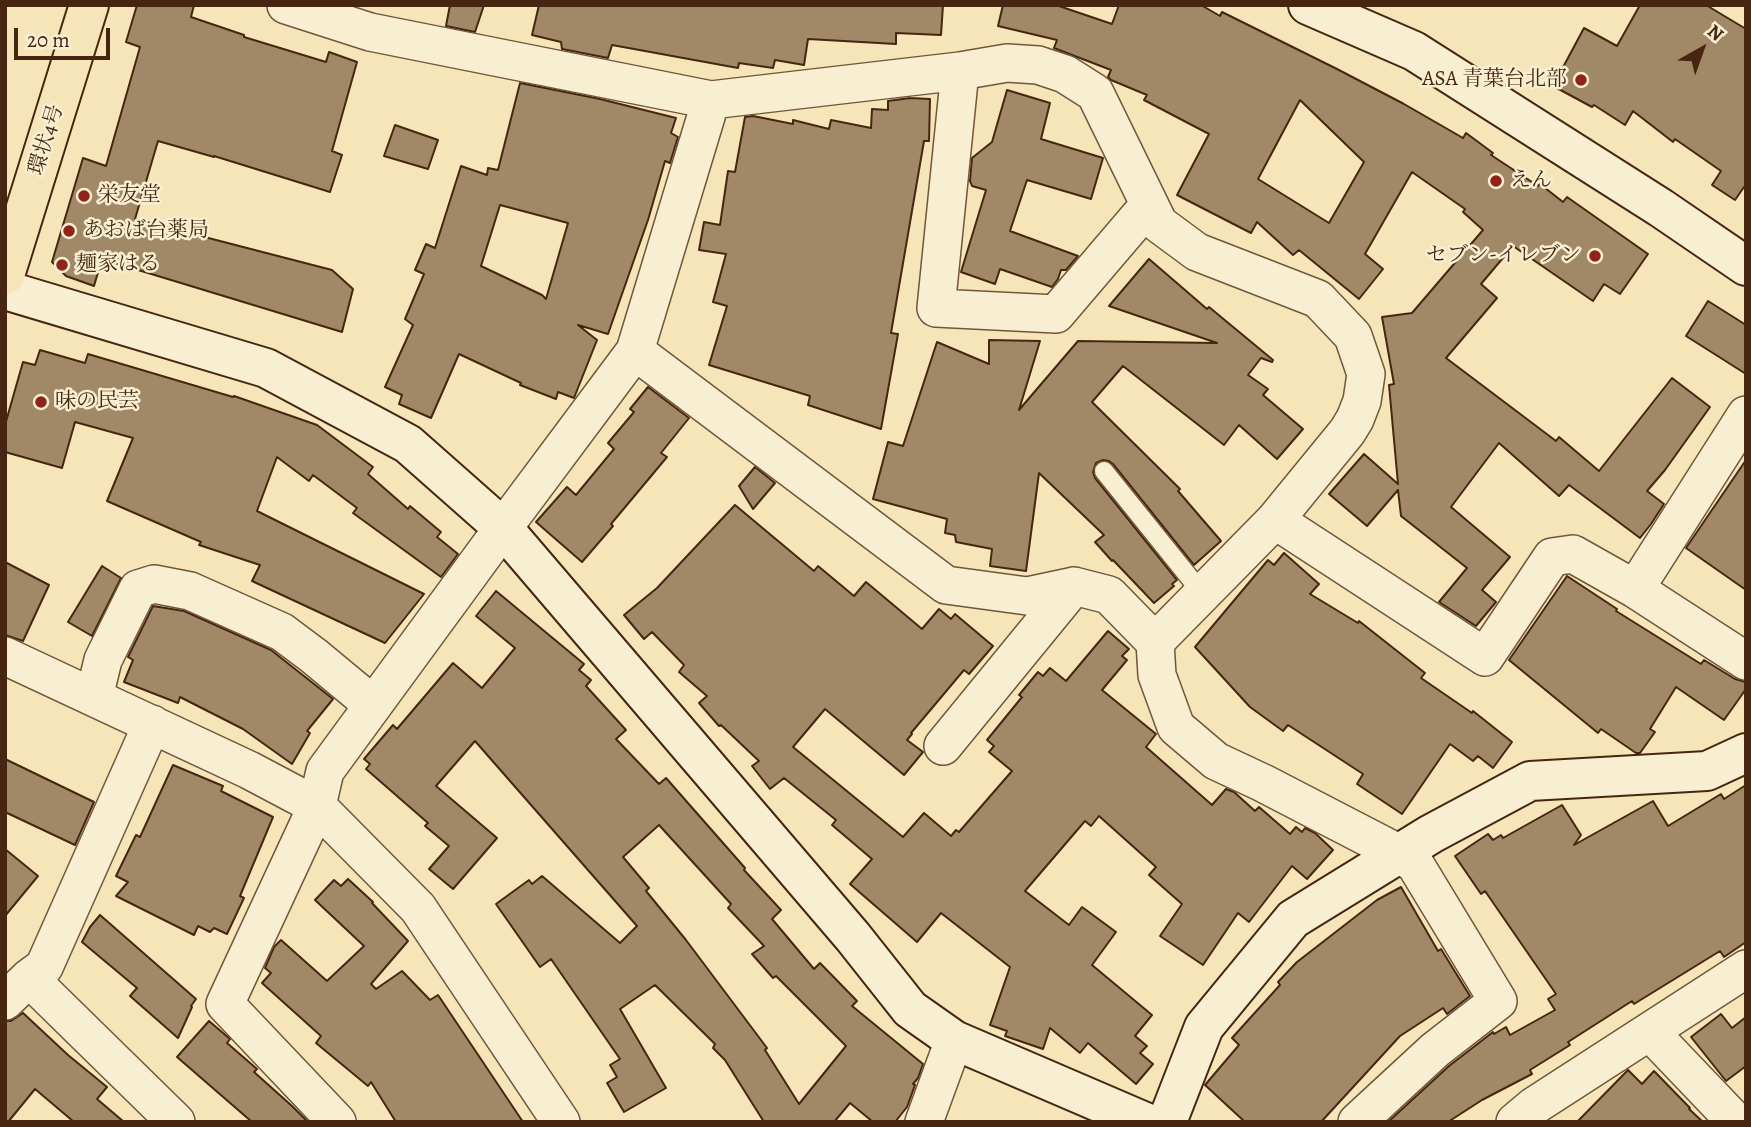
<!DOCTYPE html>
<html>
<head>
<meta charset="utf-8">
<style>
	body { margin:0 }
	#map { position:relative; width:1751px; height:1127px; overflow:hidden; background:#f5e5b8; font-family:Alegreya,serif }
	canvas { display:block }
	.frame { position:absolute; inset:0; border:7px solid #462611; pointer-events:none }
	.north { position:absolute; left:1667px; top:14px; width:70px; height:70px; -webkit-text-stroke:5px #f8eed1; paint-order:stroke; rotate:40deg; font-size:19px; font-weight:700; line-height:28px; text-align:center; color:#462611 }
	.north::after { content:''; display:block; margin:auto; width:24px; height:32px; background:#462611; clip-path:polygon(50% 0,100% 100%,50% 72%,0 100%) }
	.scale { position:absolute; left:14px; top:28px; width:96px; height:32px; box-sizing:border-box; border:4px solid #462611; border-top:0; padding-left:9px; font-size:21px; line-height:24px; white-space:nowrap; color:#462611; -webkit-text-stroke:5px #f8eed1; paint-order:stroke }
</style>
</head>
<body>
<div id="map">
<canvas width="1751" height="1127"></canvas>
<div class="frame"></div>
<div class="north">N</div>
<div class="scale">20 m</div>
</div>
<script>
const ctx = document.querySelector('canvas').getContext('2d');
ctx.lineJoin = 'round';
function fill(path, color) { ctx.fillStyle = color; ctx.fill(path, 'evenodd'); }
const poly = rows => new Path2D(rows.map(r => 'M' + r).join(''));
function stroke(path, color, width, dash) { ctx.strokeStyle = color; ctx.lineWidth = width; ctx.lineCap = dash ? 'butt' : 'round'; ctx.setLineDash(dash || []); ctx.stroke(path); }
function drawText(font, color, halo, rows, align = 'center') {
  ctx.font = font + ' Alegreya,"Noto Serif JP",serif'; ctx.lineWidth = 5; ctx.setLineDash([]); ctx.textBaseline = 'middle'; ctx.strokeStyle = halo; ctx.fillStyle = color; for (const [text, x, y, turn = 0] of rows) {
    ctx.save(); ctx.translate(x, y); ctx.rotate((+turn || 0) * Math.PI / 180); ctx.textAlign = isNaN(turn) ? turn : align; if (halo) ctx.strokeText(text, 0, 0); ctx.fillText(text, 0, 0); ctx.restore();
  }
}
const building = poly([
	[137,5,194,5,191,17,244,35,244,37,326,62,329,52,357,62,332,151,342,155,330,192,214,156,214,157,158,141,135,219,332,270,353,289,342,332,102,259,94,286,66,276,52,262,83,158,106,166,140,47,126,42,137,5],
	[450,5,484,5,475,32,446,26,450,5],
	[539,5,943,5,941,35,896,33,896,44,808,39,804,65,775,60,773,68,739,63,738,68,612,45,608,58,562,49,561,42,532,35,539,5],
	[1003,5,1056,5,1112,24,1119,5,1201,5,1220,16,1222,12,1337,69,1404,104,1463,138,1466,133,1493,153,1491,155,1538,186,1540,184,1563,202,1567,197,1648,254,1620,294,1604,284,1593,301,1513,246,1481,284,1497,298,1446,358,1556,441,1559,437,1599,471,1672,378,1710,407,1665,470,1647,491,1664,504,1651,524,1640,538,1569,485,1559,496,1499,443,1451,507,1510,557,1482,590,1496,602,1476,626,1439,602,1467,568,1401,516,1398,490,1367,526,1329,494,1364,454,1398,484,1389,385,1394,384,1382,317,1412,313,1483,230,1463,212,1465,209,1412,172,1365,254,1383,269,1359,299,1299,250,1293,255,1257,222,1251,233,1177,195,1209,134,1144,100,1147,95,1111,80,1108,77,1111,70,1054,48,1057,40,998,26,1003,5],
	[1300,100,1364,162,1329,223,1258,179,1300,100],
	[1640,5,1706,5,1746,29,1746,188,1744,187,1735,200,1712,185,1721,171,1675,139,1673,142,1633,111,1625,125,1594,105,1592,107,1553,86,1584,28,1617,46,1640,5],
	[520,83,600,99,676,118,671,133,678,137,670,163,665,161,648,220,608,334,578,325,597,340,574,398,558,392,556,399,520,385,521,383,459,354,431,418,399,404,402,395,385,387,413,325,405,319,424,274,415,270,426,244,435,248,461,166,487,175,488,168,498,170,520,83],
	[500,205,568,223,546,299,542,295,481,266,500,205],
	[1007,90,1050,103,1041,139,1103,158,1091,199,1027,180,1010,231,1078,256,1066,270,1061,270,1058,279,1052,287,1000,269,995,284,961,272,986,190,972,186,970,181,972,158,992,142,1007,90],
	[910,98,930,99,929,141,924,141,891,333,898,334,881,429,808,405,810,396,709,365,727,306,713,302,726,254,699,250,704,222,720,225,728,171,735,172,745,117,753,116,793,124,793,120,829,129,831,120,871,128,872,109,888,110,888,101,910,98],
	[395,125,438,140,428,169,384,156,395,125],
	[1149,259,1207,309,1209,307,1273,360,1272,362,1261,358,1248,375,1268,389,1263,395,1303,429,1277,459,1239,425,1224,445,1123,366,1092,402,1180,489,1178,491,1221,541,1194,565,1113,464,1109,461,1103,460,1096,463,1093,472,1095,478,1177,580,1172,584,1174,586,1154,603,1113,560,1112,561,1095,542,1104,535,1039,473,1026,571,990,566,992,549,956,542,955,535,945,533,947,519,873,499,888,442,903,446,937,342,989,364,989,340,1040,341,1019,410,1078,341,1217,343,1109,306,1149,259],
	[1708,301,1746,325,1746,374,1686,336,1708,301],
	[40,350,85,363,88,354,233,397,234,396,317,425,373,467,368,474,408,509,410,506,441,532,437,537,458,554,441,577,353,513,357,508,313,475,309,481,277,457,257,511,424,594,385,643,252,581,260,565,199,545,201,542,107,501,133,438,75,422,62,468,5,452,5,425,23,362,35,365,40,350],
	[648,387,689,418,661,453,667,457,611,524,613,526,582,562,536,522,567,487,576,495,614,449,608,443,634,412,630,409,648,387],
	[1746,460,1746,590,1686,548,1746,460],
	[755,467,775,483,753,509,739,486,755,467],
	[735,505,814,571,818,566,854,596,866,582,922,629,939,609,951,619,955,614,993,646,969,674,964,670,911,733,912,734,907,740,923,752,904,775,825,709,793,747,903,837,924,813,951,836,956,830,959,832,1012,771,989,752,994,746,987,740,1022,697,1019,695,1038,672,1043,676,1050,668,1066,681,1108,631,1129,649,1122,656,1127,660,1102,690,1156,734,1146,747,1212,805,1226,789,1234,792,1255,811,1259,807,1290,834,1296,827,1302,832,1305,828,1315,833,1333,850,1307,879,1292,866,1249,922,1238,913,1203,965,1160,936,1182,904,1149,875,1156,867,1099,816,1091,826,1085,821,1025,891,1069,925,1082,907,1116,932,1092,965,1152,1015,1135,1036,1147,1046,1140,1053,1153,1064,1136,1084,1088,1043,1080,1053,1050,1028,1043,1049,1005,1036,1007,1031,990,1025,1010,967,941,913,917,942,850,884,872,859,832,825,836,820,784,778,770,789,752,766,759,761,721,725,719,726,699,703,707,696,679,672,684,665,652,632,644,639,624,615,657,588,735,505],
	[1284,553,1319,584,1310,594,1358,623,1359,621,1425,673,1421,678,1472,713,1473,711,1512,742,1493,768,1478,756,1473,761,1450,744,1402,814,1357,784,1363,774,1288,725,1283,731,1250,707,1195,647,1268,560,1274,565,1284,553],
	[5,562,49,585,23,641,5,635,5,562],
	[102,566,121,578,92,636,68,622,102,566],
	[1567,576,1617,609,1616,611,1701,664,1704,660,1735,679,1746,682,1746,689,1724,720,1676,687,1650,729,1655,732,1640,753,1636,753,1601,729,1598,733,1509,660,1567,576],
	[496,591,584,664,579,670,591,680,586,686,626,730,616,739,659,784,666,778,745,868,744,870,781,910,772,919,814,969,820,963,857,1001,852,1006,923,1064,918,1078,913,1084,915,1085,907,1107,895,1122,873,1122,850,1103,834,1122,764,1122,725,1060,713,1048,715,1044,655,985,620,1009,666,1088,624,1112,607,1083,617,1077,610,1065,620,1059,551,959,540,967,496,904,529,880,532,884,542,876,620,943,637,926,475,741,436,786,497,838,453,889,429,869,449,846,425,826,428,823,366,769,370,764,364,759,393,725,397,729,453,663,482,688,515,648,476,616,496,591],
	[659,825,731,904,728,908,764,946,752,954,773,978,776,976,846,1046,799,1104,765,1050,767,1048,686,940,646,891,649,888,623,857,659,825],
	[153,606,184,611,271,650,333,699,307,731,310,733,292,764,243,729,180,697,178,703,124,682,133,660,128,657,153,606],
	[5,759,94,802,75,845,5,812,5,759],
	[173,765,223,786,221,791,273,817,240,896,244,898,227,934,214,928,210,932,198,926,194,935,116,896,128,882,116,876,136,835,140,837,173,765],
	[1746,785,1746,942,1724,957,1720,951,1634,1004,1632,1001,1568,1042,1570,1045,1530,1070,1532,1074,1482,1100,1448,1122,1388,1122,1449,1066,1493,1032,1494,1034,1506,1027,1510,1035,1555,1010,1548,999,1556,994,1485,891,1481,894,1455,856,1488,834,1493,840,1501,835,1503,838,1562,805,1581,835,1574,845,1653,801,1668,826,1721,794,1724,799,1746,785],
	[5,849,38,876,5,916,5,849],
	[348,879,373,902,372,903,408,941,371,984,376,989,402,971,430,1000,438,995,523,1122,396,1122,371,1082,368,1086,316,1043,321,1036,262,983,271,973,265,968,274,947,281,940,327,981,364,946,315,900,334,880,341,886,348,879],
	[1401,887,1438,951,1441,949,1470,996,1447,1014,1443,1008,1400,1036,1321,1122,1245,1122,1205,1085,1239,1045,1232,1038,1280,985,1278,982,1297,962,1377,900,1401,887],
	[100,915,196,999,191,1006,192,1007,178,1038,130,996,137,988,82,942,90,927,100,915],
	[23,1013,68,1055,107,1087,97,1099,124,1122,74,1122,35,1089,8,1122,5,1122,5,1021,11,1021,23,1013],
	[1721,1014,1732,1028,1746,1017,1746,1066,1726,1081,1691,1037,1721,1014],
	[209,1021,230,1039,227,1043,257,1069,254,1072,292,1106,308,1122,252,1122,177,1057,209,1021],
	[1628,1070,1642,1084,1654,1071,1690,1108,1689,1109,1703,1122,1577,1122,1628,1070]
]);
fill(building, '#a18968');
stroke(building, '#462611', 2);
const lane = poly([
	[1104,471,1202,593]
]);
const street = poly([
	[286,5,370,32,711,100,960,71,1007,63,1038,65,1065,74,1095,93,1159,224,1197,252,1318,299,1353,336,1366,374,1362,401,1355,419,1347,432,1275,520,1155,642],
	[960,71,936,308,1056,314,1149,205],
	[635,351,946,585,1027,596,1074,586,1109,595,1155,642,1157,675,1176,727,1216,761,1263,783,1400,854,1415,864,1498,1001,1435,1050,1357,1122],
	[1746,415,1635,589,1746,661],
	[1275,520,1485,657,1552,557,1573,554,1635,589],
	[5,656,249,770,317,806,418,908,561,1122],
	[94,697,103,660,138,589,154,584,190,591,282,632,314,656,373,705],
	[943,746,1074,586],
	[29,978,176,1122],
	[5,1001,29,978,44,967,152,724],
	[1650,1032,1736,1122],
	[337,1122,225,1004,317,806,325,771,503,528,635,351,711,100],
	[924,1122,954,1040],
	[1515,1122,1534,1106,1746,969]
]);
const secondary = poly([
	[1308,5,1414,51,1661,208,1746,266],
	[5,290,266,368,408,444,503,528,853,937,910,1009,954,1040,1145,1122],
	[1167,1122,1204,1027,1293,919,1431,834,1530,781,1707,771,1746,753]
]);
const primary = poly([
	[5,275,89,5]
]);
stroke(lane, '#72563b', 21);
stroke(street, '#72563b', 40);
stroke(secondary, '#462611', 42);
stroke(primary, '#462611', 42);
stroke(lane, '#f8eed1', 18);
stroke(street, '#f8eed1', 37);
stroke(secondary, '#f8eed1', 38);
stroke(primary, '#f5e5b8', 38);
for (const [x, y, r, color] of [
	[1581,80,7,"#8f2418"],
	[1496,181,7,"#8f2418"],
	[84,196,7,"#8f2418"],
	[69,231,7,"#8f2418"],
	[1595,256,7,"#8f2418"],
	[62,265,7,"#8f2418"],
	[41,402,7,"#8f2418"]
]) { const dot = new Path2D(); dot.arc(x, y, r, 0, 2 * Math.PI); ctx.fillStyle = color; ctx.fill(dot); stroke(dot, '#f8eed1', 2.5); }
drawText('21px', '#462611', '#f8eed1', [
	["ASA 青葉台北部",1567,80,"right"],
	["えん",1510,181],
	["栄友堂",98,196],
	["あおば台薬局",83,231],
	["セブン-イレブン",1581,256,"right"],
	["麺家はる",76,265],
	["味の民芸",55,402]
], 'left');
drawText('21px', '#462611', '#f8eed1', [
	["環状4号",47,140,-73]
]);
</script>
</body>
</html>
